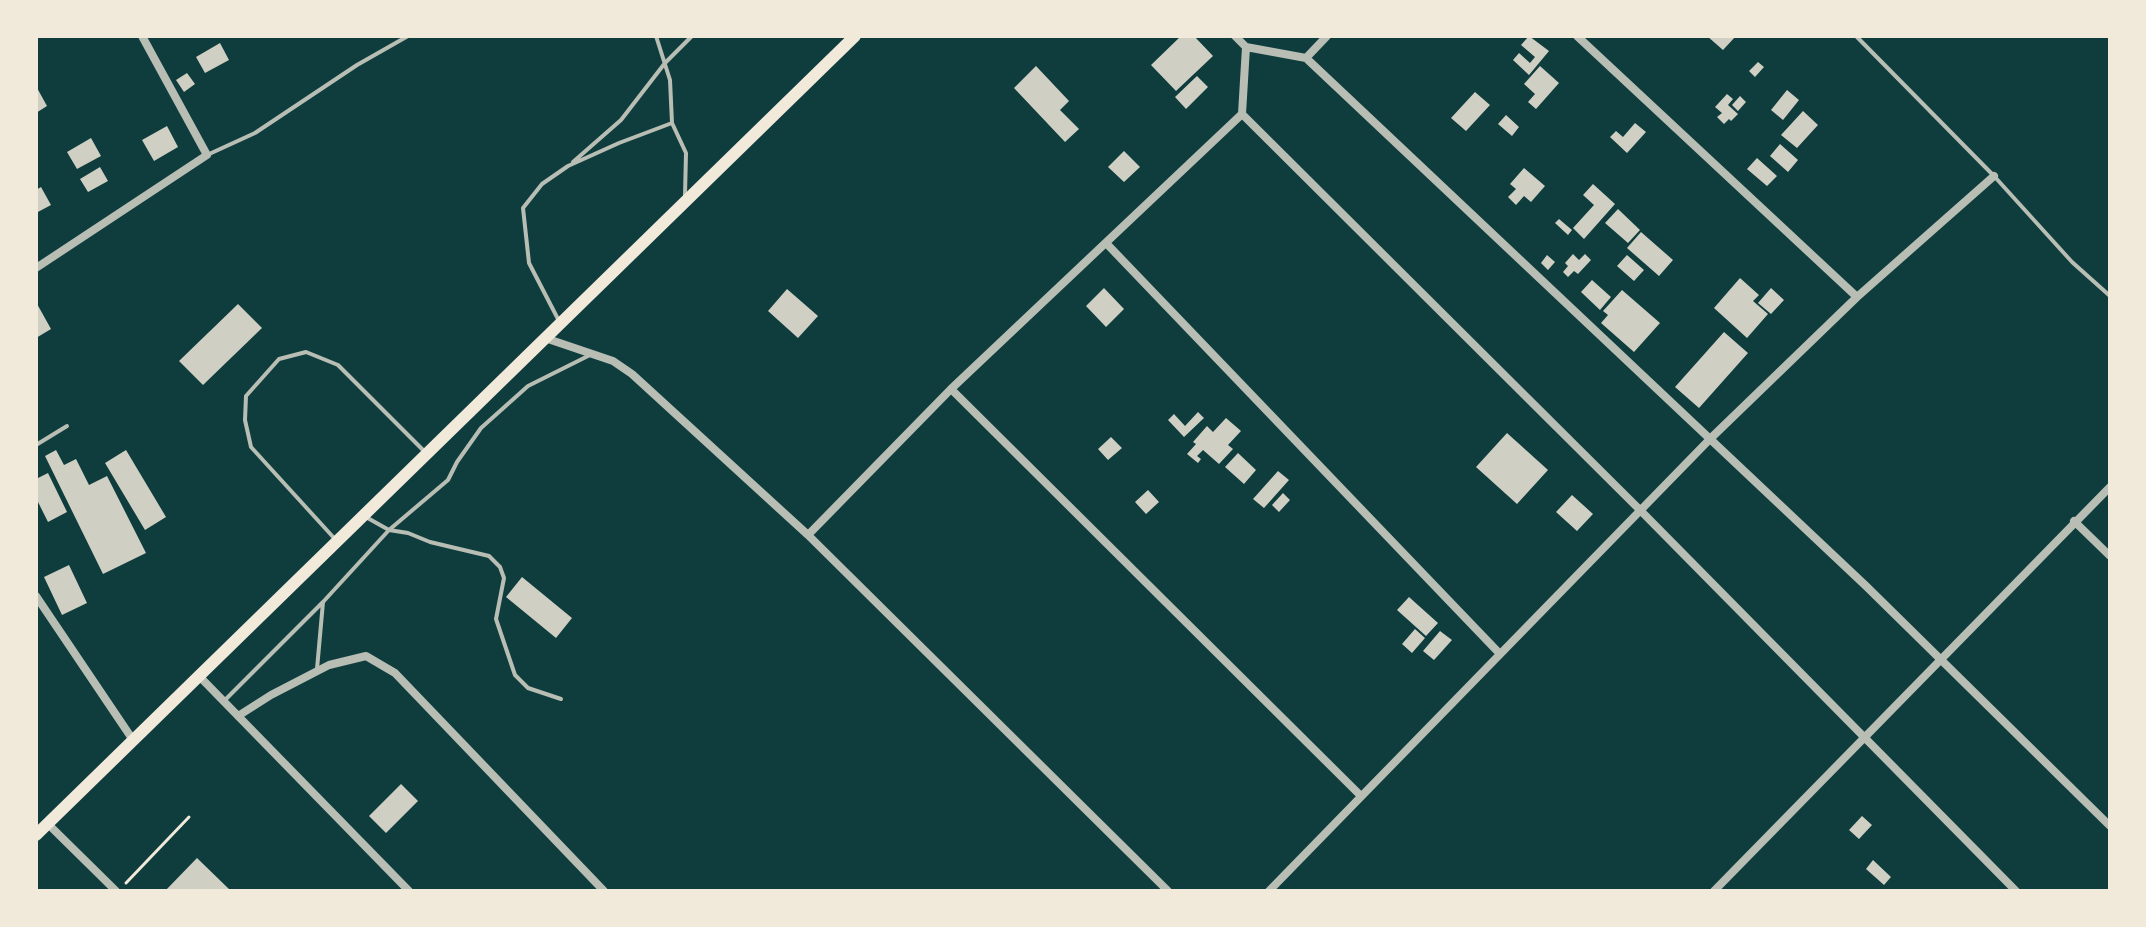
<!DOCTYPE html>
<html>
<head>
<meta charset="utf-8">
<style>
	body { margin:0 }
	#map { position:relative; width:2146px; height:927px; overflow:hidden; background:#0f3d3e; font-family:Lato,sans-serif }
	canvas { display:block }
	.frame { position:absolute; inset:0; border:38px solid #f1e9da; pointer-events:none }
</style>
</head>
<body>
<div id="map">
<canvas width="2146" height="927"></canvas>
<div class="frame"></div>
</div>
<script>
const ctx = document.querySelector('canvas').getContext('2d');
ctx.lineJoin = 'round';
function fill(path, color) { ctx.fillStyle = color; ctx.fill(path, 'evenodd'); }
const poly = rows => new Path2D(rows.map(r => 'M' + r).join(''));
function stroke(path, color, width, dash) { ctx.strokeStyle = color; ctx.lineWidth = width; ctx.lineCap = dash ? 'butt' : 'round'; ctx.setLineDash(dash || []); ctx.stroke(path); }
fill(poly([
	[1181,36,1194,36,1213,56,1176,91,1151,65],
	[1529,36,1549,51,1529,75,1513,60,1519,53,1530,63,1535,57,1521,45],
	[1707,36,1736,36,1723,50],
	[220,43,229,60,205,73,196,57],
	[1758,62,1764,67,1755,77,1749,71],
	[1036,66,1069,101,1060,110,1079,129,1065,142,1014,88],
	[1540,66,1559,83,1536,109,1528,102,1535,94,1524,84],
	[187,73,195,84,184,92,176,80],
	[1197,76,1208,87,1186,109,1175,97],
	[36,86,47,106,36,113],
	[1787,90,1799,100,1783,120,1771,110],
	[1475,92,1490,105,1466,131,1451,118],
	[1727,94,1733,99,1728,105,1738,114,1731,121,1729,119,1724,124,1717,117,1722,113,1715,107],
	[1740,96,1746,102,1738,111,1732,105],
	[1803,111,1818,125,1797,148,1781,135],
	[1506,115,1519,127,1512,136,1498,124],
	[1635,123,1646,132,1627,153,1610,137,1616,131,1623,137],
	[167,126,178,147,154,161,142,140],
	[91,138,101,156,77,169,67,152],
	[1780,144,1798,160,1788,172,1770,156],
	[1124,151,1140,167,1124,182,1108,167],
	[1757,158,1777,176,1767,186,1747,169],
	[100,167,108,181,88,192,80,179],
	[1524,168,1545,186,1531,202,1524,196,1516,205,1508,197,1516,189,1510,184],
	[1593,184,1615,204,1584,239,1573,228,1594,205,1583,195],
	[41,187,51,205,36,213,36,190],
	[1618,209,1640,230,1628,243,1605,223],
	[1559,219,1572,230,1568,235,1555,223],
	[1641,232,1673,260,1659,276,1627,248],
	[1573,254,1579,260,1585,254,1591,260,1578,274,1574,271,1568,277,1563,272,1568,266,1565,263],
	[1547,255,1555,262,1548,270,1541,263],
	[1627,255,1644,270,1634,281,1617,266],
	[1740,278,1759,295,1753,301,1768,314,1747,338,1714,308],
	[1592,280,1611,297,1600,310,1581,292],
	[1104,288,1124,309,1106,327,1086,306],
	[1771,288,1784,300,1771,314,1758,303],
	[787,289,818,316,798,338,768,311],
	[1622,290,1660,323,1634,352,1601,323,1608,315,1603,311],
	[36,302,51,329,36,338],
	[238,304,262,328,203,385,179,361],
	[1724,332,1748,353,1699,408,1675,387],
	[1198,412,1204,418,1184,437,1168,420,1174,414,1185,426],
	[1226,418,1241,431,1228,445,1233,449,1219,464,1203,450,1197,456,1201,459,1198,463,1187,454,1196,444,1193,442,1207,426,1213,432],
	[1507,433,1548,470,1517,504,1476,467],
	[1111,437,1122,448,1108,460,1098,449],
	[56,450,64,465,76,459,89,485,107,476,146,553,103,574,45,456],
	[126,450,166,517,145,530,105,463],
	[1238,453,1256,470,1244,484,1225,467],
	[1278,471,1289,480,1264,508,1253,499],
	[48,473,67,512,48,522,36,498,36,479],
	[1148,490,1159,502,1146,514,1135,502],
	[1283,493,1290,500,1279,512,1272,505],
	[1572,495,1593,514,1577,531,1556,512],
	[69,565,87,603,62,615,44,577],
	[522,577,572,618,556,638,506,597],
	[1409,597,1438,623,1426,636,1397,610],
	[1415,629,1425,638,1412,653,1402,644],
	[1440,631,1452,640,1434,660,1423,651],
	[401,784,418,801,386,833,369,816],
	[1862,816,1872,825,1859,839,1849,830],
	[197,858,231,891,165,891],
	[1873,860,1891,877,1884,885,1866,869]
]), '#cfcfc3');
stroke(poly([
	[126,883,189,817]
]), '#f1e9da', 3);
stroke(poly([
	[656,36,670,80,672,123,686,153,685,195],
	[1856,36,1994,176,2072,262,2110,296],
	[207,155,255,133,357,65,408,36],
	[573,162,621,120,665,63,692,36],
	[559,321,529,263,523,208,542,184,568,166,619,143,672,123],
	[36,445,67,426],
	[364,516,389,530,408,533,430,542,489,556,500,567,504,578,496,619,515,675,528,688,561,699],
	[334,538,251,447,245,420,246,396,279,359,306,352,338,365,425,452],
	[317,669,323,602],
	[225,700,323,602,389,530,448,480,457,462,481,428,528,386,590,355]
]), '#b8beb3', 4);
stroke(poly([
	[1235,36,1246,47,1306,58,1327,36],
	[1577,36,1857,297],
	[1306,58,1866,586,2110,826],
	[1242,114,1640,510,2016,891],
	[1106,243,1500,654],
	[36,268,207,155,142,36],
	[545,338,613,361,632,374,808,535,1168,891],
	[951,389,1361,796],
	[2074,521,2110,556],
	[808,535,951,389,1242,114,1246,47],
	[36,596,133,740],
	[199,676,409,891],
	[238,716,271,695,329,665,366,656,395,673,604,891],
	[48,824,116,891],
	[1269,891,1710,439,1857,297,1994,176],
	[1714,891,2110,487]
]), '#b8beb3', 8);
stroke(poly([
	[36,835,855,36]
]), '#f1e9da', 12);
</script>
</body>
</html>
